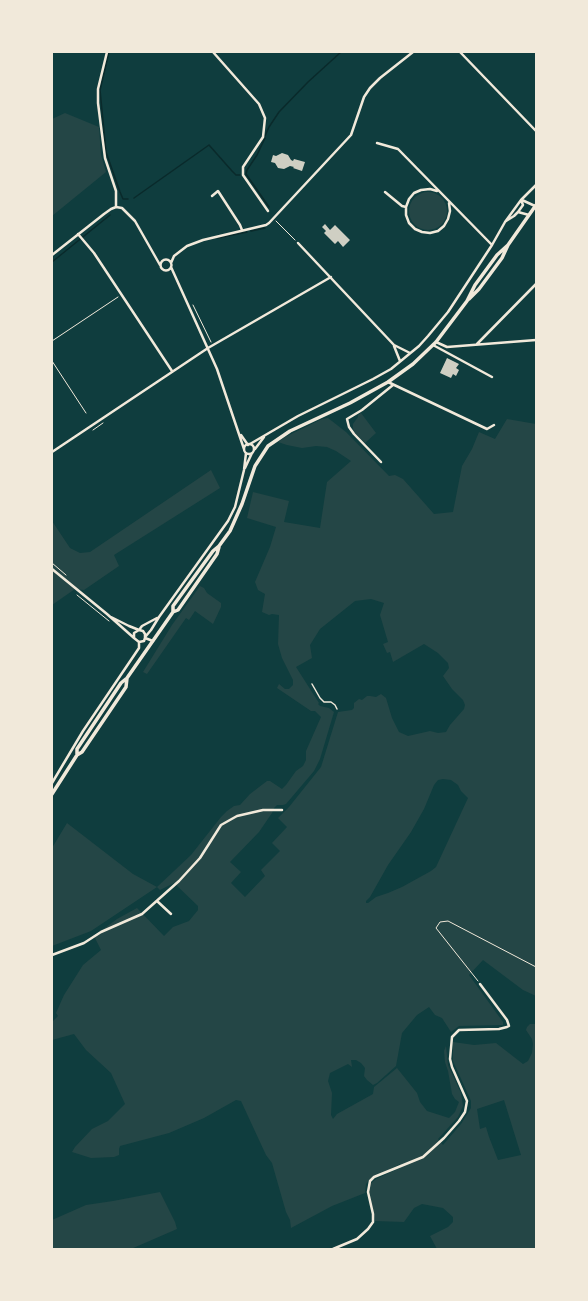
<!DOCTYPE html>
<html>
<head>
<meta charset="utf-8">
<style>
	body { margin:0 }
	#map { position:relative; width:588px; height:1301px; overflow:hidden; background:#0f3d3e; font-family:"Golos Text",sans-serif }
	canvas { display:block }
	.frame { position:absolute; inset:0; border:53px solid #f1e9da; pointer-events:none }
</style>
</head>
<body>
<div id="map">
<canvas width="588" height="1301"></canvas>
<div class="frame"></div>
</div>
<script>
const ctx = document.querySelector('canvas').getContext('2d');
ctx.lineJoin = 'round';
function fill(path, color) { ctx.fillStyle = color; ctx.fill(path, 'evenodd'); }
const poly = rows => new Path2D(rows.map(r => 'M' + r).join(''));
function stroke(path, color, width, dash) { ctx.strokeStyle = color; ctx.lineWidth = width; ctx.lineCap = dash ? 'butt' : 'round'; ctx.setLineDash(dash || []); ctx.stroke(path); }
fill(poly([
	[65,113,99,127,101,155,106,172,52,216,52,119],
	'409 211a19 19 0 1 1 38 0a19 19 0 1 1-38 0Z',
	[361,413,376,433,365,443,354,432,353,428,353,424,358,417,358,415],
	[328,418,346,432,389,476,395,475,403,479,434,514,453,512,462,466,472,449,479,432,495,439,507,419,536,424,536,996,523,990,483,960,469,975,503,1022,503,1025,459,1026,451,1032,442,1018,435,1015,429,1007,417,1015,402,1033,396,1066,377,1083,373,1085,367,1080,364,1076,365,1068,361,1063,356,1060,351,1060,352,1067,348,1064,330,1073,328,1081,332,1093,331,1115,333,1119,337,1114,373,1094,374,1087,397,1068,417,1093,420,1102,427,1111,449,1118,455,1112,459,1102,455,1099,452,1094,448,1071,445,1062,444,1051,446,1046,448,1065,461,1093,463,1106,458,1117,438,1139,443,1145,461,1124,471,1108,471,1101,453,1061,453,1042,474,1045,496,1043,523,1064,528,1061,532,1053,533,1044,532,1039,526,1030,527,1027,530,1024,536,1024,536,1249,437,1249,430,1236,448,1227,453,1222,453,1217,443,1208,422,1204,414,1208,404,1222,375,1221,369,1189,370,1184,376,1179,400,1168,400,1164,370,1179,366,1184,365,1193,332,1206,291,1228,290,1220,286,1212,272,1163,266,1155,241,1101,236,1100,204,1118,169,1133,120,1146,119,1149,119,1155,114,1157,91,1158,72,1152,75,1147,92,1129,108,1121,125,1104,111,1073,86,1050,74,1034,52,1040,52,1022,58,1016,56,1013,64,995,83,965,101,950,94,936,117,919,137,908,164,936,173,927,189,921,198,910,198,906,174,883,160,890,157,887,91,931,52,946,52,848,67,823,133,874,157,887,191,855,221,817,227,811,234,806,240,805,250,794,267,781,270,781,282,789,286,785,296,771,303,766,306,760,306,751,321,717,315,711,311,711,277,688,279,684,285,689,289,689,293,685,293,680,282,658,278,644,279,615,272,614,269,615,262,612,265,594,258,590,255,582,270,547,276,527,247,518,253,492,289,501,284,522,320,528,327,482,351,461,336,451,327,447,316,446,302,448,287,445,278,442,285,437,322,419],
	[371,599,384,603,380,615,388,642,383,644,387,653,390,652,393,662,424,644,438,653,448,663,449,668,443,676,452,689,463,700,465,705,464,709,450,725,446,732,438,733,430,731,408,736,399,732,392,718,386,698,381,694,376,697,370,696,367,696,362,700,359,699,354,703,354,708,352,710,338,712,321,767,289,807,278,818,287,827,272,843,280,851,261,870,265,876,245,897,231,883,241,872,230,862,259,832,272,813,274,808,277,805,283,805,286,804,314,771,320,759,334,712,329,708,320,706,318,704,319,703,296,667,312,658,310,645,320,629,355,601],
	[443,779,451,780,458,785,461,791,468,798,436,867,431,871,402,887,388,893,376,897,368,903,366,903,366,901,370,897,388,865,411,832,424,809,434,785,438,780],
	[504,1100,521,1155,498,1160,489,1137,486,1127,480,1129,477,1109],
	[211,470,220,488,114,555,119,566,84,590,75,589,52,605,52,521,70,548,80,553,90,552],
	[200,586,204,588,207,593,221,603,221,607,213,624,195,611,189,620,186,618,147,674,143,672,172,625],
	[160,1192,175,1222,177,1229,131,1249,52,1249,52,1220,86,1205,113,1201]
]), '#244646');
stroke(poly([
	[109,52,100,90,106,152,120,192,123,199,128,199],
	[265,136,269,127,279,112,308,82,341,52],
	[265,138,257,155,247,170,246,174,269,207],
	[134,198,209,145,232,171,236,175,240,175],
	[251,231,265,228],
	[218,238,247,232],
	[52,262,110,215]
]), '#0a2a2b', 1.5);
fill(poly([
	[282,153,288,155,291,160,293,161,294,159,305,162,302,171,293,168,294,167,290,166,284,169,278,168,275,163,271,162,273,155,276,156],
	[325,224,330,230,335,225,350,240,343,247,338,241,335,244,324,233,326,231,322,227],
	[447,358,459,364,456,368,459,370,456,376,453,374,451,378,440,373]
]), '#cfcfc3');
stroke(poly([
	[276,221,295,240],
	[193,305,211,342],
	[52,341,118,297],
	[52,361,86,413],
	[93,430,103,423],
	[52,563,66,575],
	[77,595,109,621],
	[478,981,436,928,440,922,448,921,536,967]
]), '#f1e9da', 1);
stroke(poly([
	[312,684,320,698,324,702,331,702,335,705,337,709]
]), '#f1e9da', 1.5);
stroke(poly([
	[107,52,98,89,98,103,105,158,116,191,116,207],
	[213,52,259,104,265,118,263,137,243,167,243,175,268,211],
	[460,52,536,131],
	[377,143,398,149,492,245],
	[437,191,430,189,421,190,414,193,409,199,406,207,406,215,409,223,415,229,422,232,430,233,438,231,444,226,448,219,450,211,449,203],
	[385,192,402,206,406,207],
	[212,196,218,191,240,225,242,230],
	[522,200,535,206],
	[518,212,529,215],
	[506,221,514,216,518,212,523,205,521,200],
	[78,234,94,253,172,371],
	[298,243,394,345,410,353],
	[52,255,104,214,111,209,116,207,122,208,135,221,160,265],
	'160.5 265a5.5 5.5 0 1 1 11 0a5.5 5.5 0 1 1-11 0Z',
	[171,263,174,256,187,246,203,240,266,225,269,223,351,135,364,97,370,88,380,78,413,52],
	[171,267,217,369,244,449],
	[436,342,447,347,536,340],
	[477,344,536,284],
	[433,345,492,377],
	[394,346,400,361],
	[388,382,487,429,494,425],
	[241,435,248,445],
	[250,444,298,416,373,379,391,369,419,346,428,336,448,312,492,245,505,222,521,200,536,185],
	'244 449a5 5 0 1 1 10 0a5 5 0 1 1-10 0Z',
	[255,449,264,437],
	[52,452,208,348,331,277],
	[381,462,354,434,349,427,347,419,362,410,393,385],
	[245,468,252,453],
	[52,569,107,614,134,638],
	[111,617,129,626,139,630,143,631,145,634,145,638,144,641,139,642,134,638,134,633,139,630,142,626,157,618],
	[146,636,151,630,159,617,228,521,235,507,244,470,246,453],
	[145,638,153,641],
	[52,783,83,731,139,648,139,642],
	[157,901,171,914],
	[52,955,84,943,101,932,142,914,179,881,200,858,221,825,237,816,263,810,282,810],
	[333,1249,357,1239,368,1229,373,1222,373,1214,368,1192,370,1181,374,1177,423,1157,444,1138,459,1121,465,1112,467,1101,452,1067,450,1059,452,1037,459,1030,499,1029,507,1027,509,1026,507,1020,480,984]
]), '#f1e9da', 2.5);
stroke(poly([
	[469,299,479,289,502,258,508,245,536,205],
	[173,612,178,610,217,554,219,547],
	[77,755,82,752,126,687,127,678],
	[52,794,77,755,77,749,121,683,127,678,173,612,173,606,213,551,219,546,230,531,242,504,255,466,268,446,290,431,350,403,388,382,413,364,436,342,467,301,475,285,497,255,508,245]
]), '#f1e9da', 3.5);
</script>
</body>
</html>
